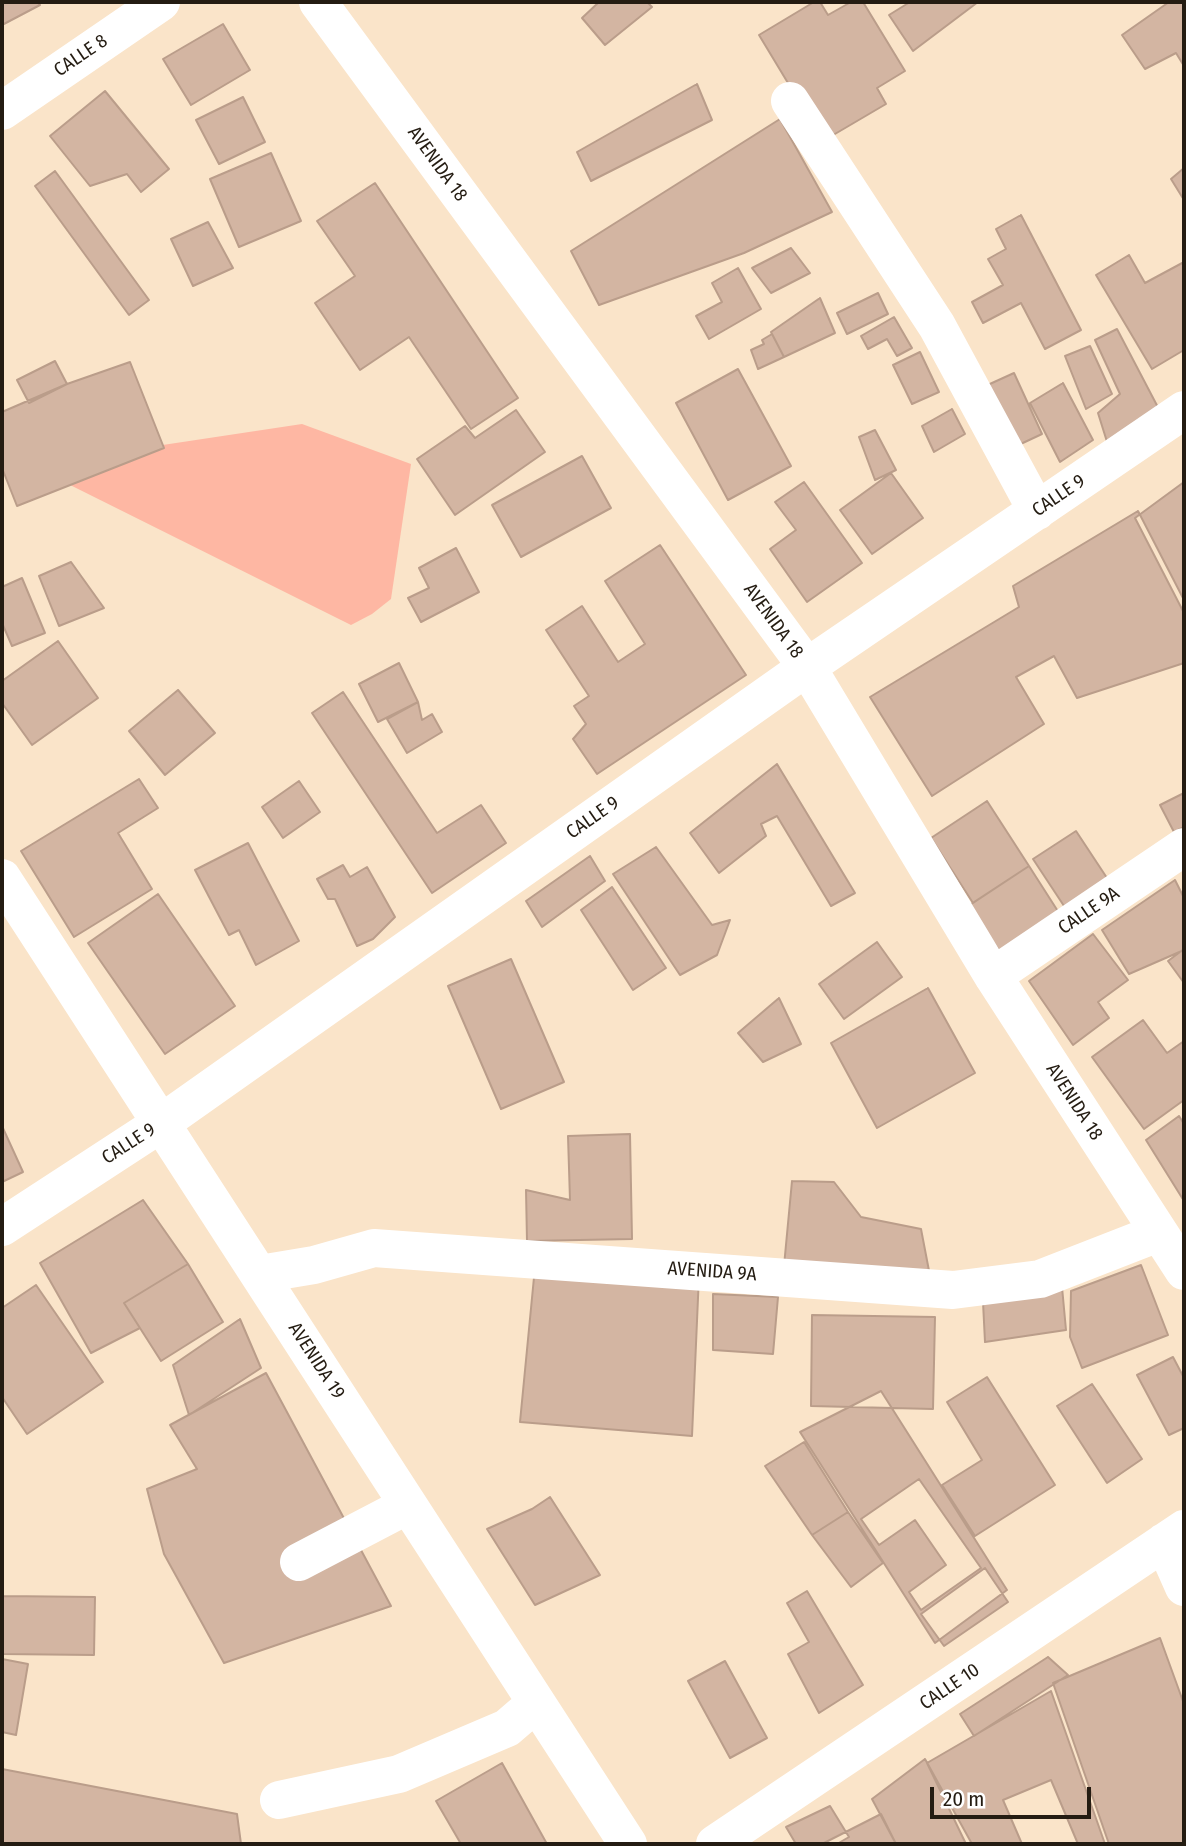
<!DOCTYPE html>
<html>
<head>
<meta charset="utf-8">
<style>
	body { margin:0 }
	#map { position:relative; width:1186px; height:1846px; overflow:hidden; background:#fae4c9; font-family:"Fira Sans Condensed",sans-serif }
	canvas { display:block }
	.frame { position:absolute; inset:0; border:4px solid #241c12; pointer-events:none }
	.scale { position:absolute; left:930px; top:1787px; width:161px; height:32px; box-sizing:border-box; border:4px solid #241c12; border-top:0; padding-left:9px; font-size:21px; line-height:24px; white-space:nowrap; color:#241c12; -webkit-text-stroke:5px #fff; paint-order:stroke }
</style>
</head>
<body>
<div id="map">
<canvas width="1186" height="1846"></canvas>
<div class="frame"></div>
<div class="scale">20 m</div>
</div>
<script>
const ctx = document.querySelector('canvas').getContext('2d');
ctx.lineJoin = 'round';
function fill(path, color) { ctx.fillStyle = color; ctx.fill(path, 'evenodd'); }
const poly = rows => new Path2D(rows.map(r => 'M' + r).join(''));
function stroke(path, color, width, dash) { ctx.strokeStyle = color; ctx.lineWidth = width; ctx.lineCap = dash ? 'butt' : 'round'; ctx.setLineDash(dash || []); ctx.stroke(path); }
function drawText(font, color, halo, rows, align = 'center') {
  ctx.font = font + ' "Fira Sans Condensed",sans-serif'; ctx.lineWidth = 5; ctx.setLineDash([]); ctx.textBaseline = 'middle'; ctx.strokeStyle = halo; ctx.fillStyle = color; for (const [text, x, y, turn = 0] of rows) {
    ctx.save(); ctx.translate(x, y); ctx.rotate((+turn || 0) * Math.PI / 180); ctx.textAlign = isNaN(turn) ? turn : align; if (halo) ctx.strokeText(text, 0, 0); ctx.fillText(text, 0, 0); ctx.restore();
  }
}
fill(poly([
	[302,424,411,464,391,599,372,614,351,625,30,465]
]), '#feb7a3');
const building = poly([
	[2,2,37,2,40,5,2,25,2,2],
	[599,2,647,2,652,7,605,45,582,18,599,2],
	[814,2,820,2,828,15,851,2,863,2,905,71,877,88,886,104,823,141,759,35,814,2],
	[910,2,978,2,913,51,889,15,910,2],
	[1169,2,1184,2,1184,66,1176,53,1145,69,1122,35,1169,2],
	[223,24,250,70,191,105,163,59,223,24],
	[697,84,712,120,591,181,577,152,697,84],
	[105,91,169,169,141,192,127,174,90,186,50,136,105,91],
	[243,97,265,142,219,164,196,120,243,97],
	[780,119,832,212,744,253,599,305,571,251,780,119],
	[271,153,301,221,239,247,210,179,271,153],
	[1184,168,1184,200,1171,179,1184,168],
	[55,171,149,300,129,315,35,186,55,171],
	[375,183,518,398,471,429,409,337,360,370,315,303,355,276,317,221,375,183],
	[1021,215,1081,330,1045,349,1021,303,983,323,972,302,1003,285,988,259,1006,249,996,229,1021,215],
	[208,222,233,268,193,286,171,239,208,222],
	[791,248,810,273,771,293,752,268,791,248],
	[1129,255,1145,283,1184,262,1184,350,1152,369,1096,275,1129,255],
	[738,268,761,309,709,339,696,316,722,302,712,283,738,268],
	[878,293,888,314,847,334,837,313,878,293],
	[820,298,835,333,784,357,771,332,820,298],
	[894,317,912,348,897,356,887,339,868,349,861,336,894,317],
	[1117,329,1162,415,1108,445,1098,413,1120,394,1095,340,1117,329],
	[772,334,784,357,758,369,751,350,764,344,762,340,772,334],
	[1090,346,1112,394,1086,409,1065,356,1090,346],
	[920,352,939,392,912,404,893,365,920,352],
	[55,361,67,384,29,403,17,380,55,361],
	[130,362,164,448,17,506,2,468,2,412,67,384,130,362],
	[738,369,791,466,728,500,676,403,738,369],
	[1014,373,1042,434,1010,449,981,388,1014,373],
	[1063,383,1093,440,1060,462,1030,403,1063,383],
	[952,409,965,434,934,452,922,426,952,409],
	[516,410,545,452,455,515,417,459,465,426,475,438,516,410],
	[875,430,896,470,875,480,859,437,875,430],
	[582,456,611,508,521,557,492,505,582,456],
	[891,473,923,518,872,554,840,510,891,473],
	[804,482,862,563,807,602,770,549,796,530,775,502,804,482],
	[1184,482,1184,613,1135,518,1184,482],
	[1138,511,1184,600,1184,663,1077,698,1054,656,1016,677,1044,724,932,796,870,697,1019,607,1013,586,1138,511],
	[660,545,746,675,597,774,573,739,586,724,574,706,589,696,546,630,582,606,618,662,645,644,605,581,660,545],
	[456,548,479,592,421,622,408,598,429,588,419,568,456,548],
	[71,562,104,608,59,626,39,576,71,562],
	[22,578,45,633,12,646,2,623,2,587,22,578],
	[58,641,98,698,32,745,2,703,2,681,58,641],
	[399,663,418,702,378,722,359,684,399,663],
	[178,690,215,733,165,775,129,731,178,690],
	[343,692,437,833,481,805,506,843,432,893,312,713,343,692],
	[418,702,422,720,432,714,442,732,407,753,387,719,418,702],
	[777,764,855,893,831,906,777,816,761,824,766,836,719,873,690,833,777,764],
	[139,779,158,808,118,833,152,889,74,937,21,851,139,779],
	[299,781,320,812,283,838,262,807,299,781],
	[1184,793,1184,827,1174,832,1160,805,1184,793],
	[987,801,1029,866,973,903,931,838,987,801],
	[1076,831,1109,881,1066,909,1033,859,1076,831],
	[248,843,299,941,256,965,239,930,229,935,195,870,248,843],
	[656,847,712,925,730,920,717,955,680,975,613,874,656,847],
	[590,856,605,881,542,927,526,901,590,856],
	[343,865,350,877,367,867,395,917,373,939,357,946,335,899,328,899,317,879,343,865],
	[1029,866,1061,916,1003,956,968,906,1029,866],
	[1175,880,1184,898,1184,950,1129,974,1102,930,1175,880],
	[612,887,666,968,633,990,581,910,612,887],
	[158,894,235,1006,165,1054,88,943,158,894],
	[1093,934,1128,980,1098,1002,1109,1018,1073,1045,1029,981,1093,934],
	[877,942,902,977,844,1019,819,984,877,942],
	[1184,949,1184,983,1168,961,1184,949],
	[511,959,564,1082,501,1109,448,986,511,959],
	[928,988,975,1073,877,1128,831,1043,928,988],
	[779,998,801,1044,763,1062,738,1033,779,998],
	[1143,1020,1167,1053,1184,1041,1184,1100,1144,1129,1092,1057,1143,1020],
	[1179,1116,1184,1124,1184,1201,1146,1140,1179,1116],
	[2,1126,23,1172,2,1182,2,1126],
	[630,1134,632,1239,527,1241,526,1190,570,1200,568,1136,630,1134],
	[792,1181,834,1182,861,1217,921,1229,930,1276,784,1266,792,1181],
	[143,1200,188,1264,124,1303,140,1328,91,1353,40,1263,143,1200],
	[188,1264,223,1322,161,1361,124,1303,188,1264],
	[1141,1265,1168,1335,1082,1368,1070,1337,1071,1291,1141,1265],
	[535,1267,699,1275,692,1436,520,1422,535,1267],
	[36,1285,103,1382,27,1434,2,1397,2,1308,36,1285],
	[1062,1287,1066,1330,985,1342,983,1302,1062,1287],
	[713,1294,778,1297,773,1354,713,1350,713,1294],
	[812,1315,935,1317,933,1409,811,1406,812,1315],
	[240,1319,261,1368,189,1415,173,1365,240,1319],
	[1173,1357,1184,1378,1184,1428,1169,1435,1137,1375,1173,1357],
	[266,1373,391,1606,224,1663,164,1554,147,1489,197,1469,170,1425,266,1373],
	[987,1377,1055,1485,975,1536,942,1485,982,1460,947,1402,987,1377],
	[1092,1384,1142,1459,1107,1483,1057,1406,1092,1384],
	[881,1391,1007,1590,935,1643,800,1432,881,1391],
	[804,1442,848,1512,812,1535,765,1466,804,1442],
	[919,1479,981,1568,921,1610,909,1592,946,1565,915,1520,879,1545,861,1519,919,1479],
	[550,1497,600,1575,535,1605,487,1529,532,1509,550,1497],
	[848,1512,883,1563,851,1587,812,1535,848,1512],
	[985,1568,1008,1602,944,1646,921,1614,985,1568],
	[807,1591,863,1685,819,1713,788,1654,809,1642,787,1603,807,1591],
	[3,1596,95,1597,94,1655,2,1654,3,1596],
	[1160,1638,1184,1704,1184,1844,1109,1844,1053,1683,1160,1638],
	[1048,1657,1068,1675,974,1736,960,1714,1048,1657],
	[2,1659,28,1664,16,1735,2,1732,2,1659],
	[725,1661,767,1738,730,1758,688,1681,725,1661],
	[1051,1691,1105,1844,1078,1844,1051,1780,1003,1800,1022,1844,966,1844,927,1763,1051,1691],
	[925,1759,972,1844,896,1844,872,1799,925,1759],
	[502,1763,547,1844,461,1844,436,1801,502,1763],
	[2,1769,237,1814,241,1844,2,1844,2,1769],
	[830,1806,849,1837,837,1844,796,1844,786,1827,830,1806],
	[881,1814,896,1844,822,1844,881,1814]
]);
fill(building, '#d3b5a2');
stroke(building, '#ba9d8a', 2);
stroke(poly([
	[318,2,807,667,993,976,1184,1271],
	[790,101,937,326,1037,511],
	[2,111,161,2],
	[2,878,628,1844],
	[993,976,1184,847],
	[2,1227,160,1124,807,667,1184,410],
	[260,1274,314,1265,374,1248,953,1290,1040,1279,1158,1233],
	[1164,1542,1184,1587],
	[299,1562,408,1505],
	[279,1800,399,1774,507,1728,536,1703],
	[715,1844,1184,1529]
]), '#fff', 38);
drawText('19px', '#241c12', '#fff', [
	["CALLE 8",81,56,-34],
	["AVENIDA 18",437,164,54],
	["CALLE 9",1059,496,-34],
	["AVENIDA 18",773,621,54],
	["CALLE 9",593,818,-35],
	["CALLE 9A",1089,911,-34],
	["AVENIDA 18",1074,1102,57],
	["CALLE 9",129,1144,-33],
	["AVENIDA 9A",712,1272,4],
	["AVENIDA 19",316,1361,57],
	["CALLE 10",950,1687,-34]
]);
</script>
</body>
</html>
